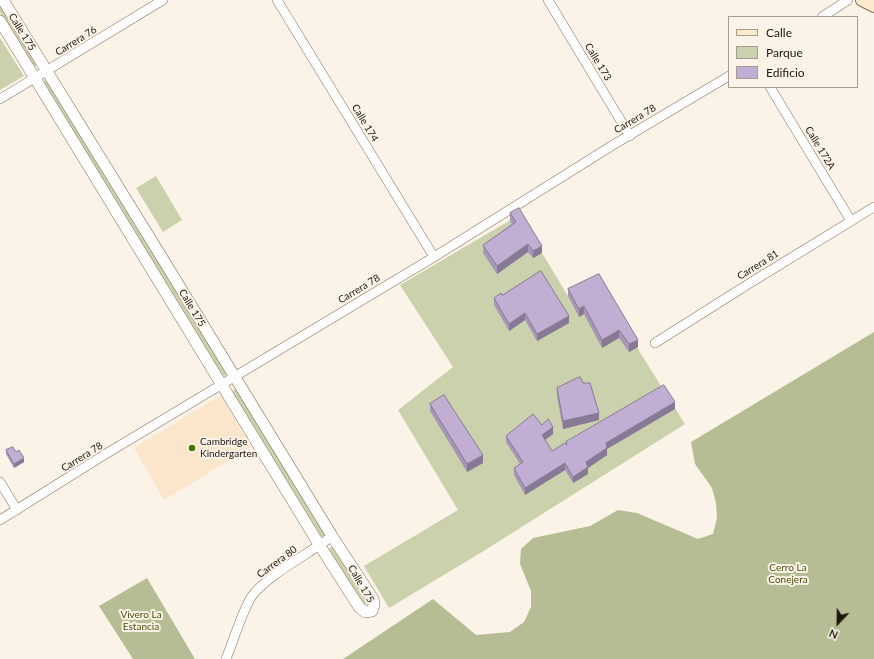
<!DOCTYPE html>
<html>
<head>
<meta charset="utf-8">
<style>
  body { margin:0 }
  #map { position:relative; width:874px; height:659px; overflow:hidden; background:#fcf3e8; font-family:Lato,sans-serif }
  canvas { display:block }
  .legend { position:absolute; left:728px; top:16px; width:130px; height:72px; box-sizing:border-box; background:#fcf3e8; border:1px solid #a49b91; margin:0; padding:5px 7px; list-style:none; font-size:12px; color:#20180f }
  .legend li { display:flex; align-items:center; gap:8px; height:20px }
  .legend b { width:20px; border:1px solid #a49b91 }
  .north { position:absolute; left:818px; top:603px; width:40px; height:40px; -webkit-text-stroke:3px #fcf3e8; paint-order:stroke; rotate:202deg; font-size:11px; font-weight:700; line-height:16px; text-align:center; color:#20180f }
  .north::after { content:''; display:block; margin:auto; width:14px; height:18px; background:#20180f; clip-path:polygon(50% 0,100% 100%,50% 72%,0 100%) }
</style>
</head>
<body>
<div id="map">
<canvas width="874" height="659"></canvas>
<ul class="legend">
<li><b style="height:5px;background:#ffe9cd"></b>Calle</li>
<li><b style="height:11px;background:#cbd1ad"></b>Parque</li>
<li><b style="height:11px;background:#c2aed3"></b>Edificio</li>
</ul>
<div class="north">N</div>
</div>
<script>
const ctx = document.querySelector('canvas').getContext('2d');
ctx.lineJoin = 'round';
function paint(path, color) {
  ctx.fillStyle = color;
  ctx.fill(path, 'evenodd');
}
function stroke(path, color, width, dash) {
  ctx.strokeStyle = color;
  ctx.lineWidth = width;
  ctx.lineCap = dash ? 'butt' : 'round';
  ctx.setLineDash(dash || []);
  ctx.stroke(path);
}
function write(font, color, halo, rows, align = 'center') {
  ctx.font = font + ' Lato,sans-serif';
  ctx.lineWidth = 4;
  ctx.setLineDash([]);
  ctx.textBaseline = 'middle';
  ctx.strokeStyle = halo;
  ctx.fillStyle = color;
  for (const [text, x, y, turn = 0] of rows) {
    ctx.save();
    ctx.translate(x, y);
    ctx.rotate((+turn || 0) * Math.PI / 180);
    ctx.textAlign = isNaN(turn) ? turn : align;
    if (halo) ctx.strokeText(text, 0, 0);
    ctx.fillText(text, 0, 0);
    ctx.restore();
  }
}
paint(new Path2D(`
  M221,395L251,447L164,500L134,448Z`), '#fbe5cb');
paint(new Path2D(`
  M0,4L37,64L36,66H32L0,13Z
  M0,38L24,76L0,90Z
  M46,80L226,373L225,376L221,375L43,82Z
  M156,176L182,220L163,232L136,188Z
  M519,215L568,296L598,279L641,354L685,424L482,552L389,608L364,566L458,510L398,410L453,367L400,285Z
  M234,389L237,390L325,535L324,536H321L233,393Z
  M331,547H333L368,601L367,604H364L329,551V549Z`), '#cbd1ad');
paint(new Path2D(`
  M874,332V659H343L433,599L476,635L510,632L524,622L531,607V591L520,564L521,549L533,538L590,526L618,510L637,513L698,539L713,534L717,518L716,503L712,488L695,464L691,442Z
  M147,578L195,659H133L99,606Z`), '#b6bd95');
const minor = new Path2D(`
  M277,0L434,257
  M548,0L630,136
  M822,17L848,0
  M770,87L851,221
  M0,99L163,0
  M655,343L750,283L874,207
  M0,482L17,510
  M0,520L104,455L434,257L613,145L729,76
  M226,659C234,639 240,618 250,599C263,577 311,553 332,536`);
const tertiary = new Path2D(`
  M0,21L320,546L359,607L365,612L372,611L374,605L373,599L332,536L164,261L3,0`);
const secondary = new Path2D(`
  M862,0L874,6`);
stroke(minor, '#86725b', 10);
stroke(tertiary, '#86725b', 12);
stroke(secondary, '#86725b', 14);
stroke(minor, '#fff', 9);
stroke(tertiary, '#fff', 11);
stroke(secondary, '#ffe9cd', 12);
paint(new Path2D(`
  M510,213L542,253L533,258L528,252L497,274L483,253V245L512,224L510,221Z
  M599,274L638,347L629,352L619,338L602,348L584,314L579,317L568,296V289Z
  M502,295L569,323L537,341L525,320L509,331L494,305V298Z
  M557,388L599,420L563,429L557,396Z
  M430,404L483,463L467,472L430,411Z
  M675,409L607,449V455L588,468V474L573,483L565,470L525,495L514,475V468L520,464L506,442V436L542,425L553,434L545,440L552,451L566,445V442Z
  M6,450L24,462L14,468L6,454Z`), '#a796b5');
paint(new Path2D(`
  M528,244V252L497,274V266Z
  M542,246V253L533,258V251Z
  M584,306V314L579,317V309Z
  M525,313V320L509,331V324Z
  M569,316V323L537,341V334Z
  M619,330V338L602,348V340Z
  M638,340V347L629,352V344Z
  M675,402V409L607,449V455L588,468V474L573,483V477L586,462L606,443Z
  M599,413V420L563,429V421Z
  M553,427V434L542,442V435Z
  M483,455V463L467,472V464Z
  M24,458V462L14,468V464Z
  M565,463V470L525,495V488Z`), '#887a94');
const building = new Path2D(`
  M519,208L542,246L533,251L528,244L497,266L483,245L516,222L510,213Z
  M541,271L569,316L537,334L525,313L509,324L494,298L501,293L502,295Z
  M599,274L638,340L629,344L619,330L602,340L584,306L579,309L568,289Z
  M580,377L583,383H590L599,413L563,421L557,388Z
  M664,385L675,402L606,443L607,448L586,462L588,467L573,477L565,463L525,488L514,468L523,462L506,436L533,414L542,425L548,419L553,427L542,435L552,451L565,443L567,445L566,442Z
  M444,395L483,455L467,464L430,404Z
  M13,447L16,452L19,450L24,458L14,464L6,450Z`);
paint(building, '#c2aed3');
stroke(building, '#887a94', 1);
for (const [x, y, r, color] of [
  [192,448,4,"#467904"]
]) {
  const dot = new Path2D();
  dot.arc(x, y, r, 0, 2 * Math.PI);
  ctx.fillStyle = color;
  ctx.fill(dot);
  stroke(dot, '#fcf3e8', 1.5);
}
write('10px', '#20180f', '#fcf3e8', [
  ["Calle 175",22,32,58],
  ["Carrera 76",76,41,-32],
  ["Calle 173",598,62,59],
  ["Carrera 78",635,119,-31],
  ["Calle 174",365,123,59],
  ["Calle 172A",820,148,59],
  ["Carrera 81",758,265,-32],
  ["Carrera 78",359,289,-31],
  ["Calle 175",192,308,59],
  ["Carrera 78",82,457,-32],
  ["Carrera 80",277,562,-36],
  ["Calle 175",361,584,60]
]);
write('10px', '#20180f', '#fcf3e8', [
  ["Cambridge",200,442],
  ["Kindergarten",200,454]
], 'left');
write('10px', '#484f0d', '#fcf3e8', [
  ["Cerro La",788,568],
  ["Conejera",788,580],
  ["Vivero La",141,615],
  ["Estancia",141,627]
]);
</script>
</body>
</html>
